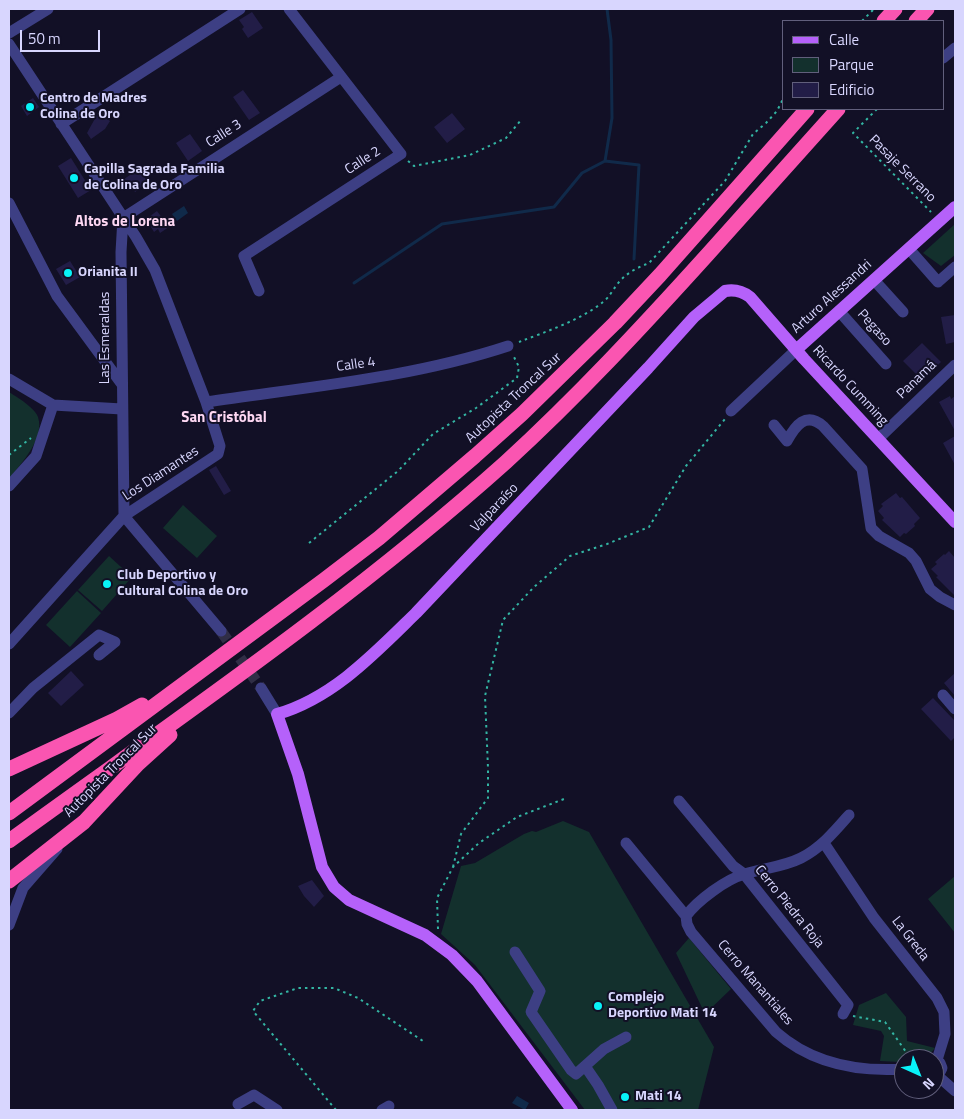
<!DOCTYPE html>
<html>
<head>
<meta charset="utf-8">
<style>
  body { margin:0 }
  #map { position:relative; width:964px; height:1119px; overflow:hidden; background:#121026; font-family:"Titillium Web",sans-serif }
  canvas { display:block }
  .frame { position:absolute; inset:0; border:10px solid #d8d6fe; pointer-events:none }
  .legend { position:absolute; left:782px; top:20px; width:162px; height:90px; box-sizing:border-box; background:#121026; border:1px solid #615f7c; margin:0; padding:6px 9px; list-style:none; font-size:15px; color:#d8d6fe }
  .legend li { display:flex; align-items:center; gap:10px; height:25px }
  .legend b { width:25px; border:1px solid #615f7c }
  .north { position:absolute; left:894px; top:1049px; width:50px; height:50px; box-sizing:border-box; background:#121026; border:1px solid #615f7c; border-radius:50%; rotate:136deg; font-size:14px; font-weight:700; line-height:20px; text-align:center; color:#d8d6fe }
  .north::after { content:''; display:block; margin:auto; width:18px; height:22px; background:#08f2f8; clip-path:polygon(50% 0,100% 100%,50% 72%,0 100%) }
  .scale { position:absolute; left:20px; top:30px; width:80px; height:22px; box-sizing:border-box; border:2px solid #d8d6fe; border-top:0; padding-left:6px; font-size:15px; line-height:18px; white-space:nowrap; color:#d8d6fe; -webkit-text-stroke:4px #121026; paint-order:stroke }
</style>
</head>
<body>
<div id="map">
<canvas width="964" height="1119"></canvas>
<div class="frame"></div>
<ul class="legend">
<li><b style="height:6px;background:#b561fa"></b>Calle</li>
<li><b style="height:14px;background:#13302d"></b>Parque</li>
<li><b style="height:14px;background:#221d47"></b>Edificio</li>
</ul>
<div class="north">N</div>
<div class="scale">50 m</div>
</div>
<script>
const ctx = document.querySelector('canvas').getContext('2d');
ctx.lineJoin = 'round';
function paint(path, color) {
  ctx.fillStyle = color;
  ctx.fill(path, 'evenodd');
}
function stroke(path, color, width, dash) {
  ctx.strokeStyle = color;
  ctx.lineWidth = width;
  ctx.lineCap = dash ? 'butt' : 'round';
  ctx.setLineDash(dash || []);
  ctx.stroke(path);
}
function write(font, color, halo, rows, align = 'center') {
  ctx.font = font + ' "Titillium Web",sans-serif';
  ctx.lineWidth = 4;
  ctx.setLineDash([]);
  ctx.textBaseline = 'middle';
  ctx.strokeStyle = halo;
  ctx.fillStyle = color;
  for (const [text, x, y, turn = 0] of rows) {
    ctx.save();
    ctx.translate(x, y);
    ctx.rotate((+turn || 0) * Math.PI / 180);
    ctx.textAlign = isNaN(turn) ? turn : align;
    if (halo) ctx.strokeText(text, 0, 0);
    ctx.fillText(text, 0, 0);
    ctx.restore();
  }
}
paint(new Path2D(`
  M955,224V255L941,266L923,253Z
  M9,392C17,397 35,408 38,417C45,439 21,463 9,479Z
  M183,505L217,536L197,558L163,528Z
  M109,556L132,577L102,611L78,590Z
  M77,591L101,613L70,647L46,625Z
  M563,821L589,832L714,1047L698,1110H666L648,1108L626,1110H585L475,965L441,934L461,866L475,863L524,834L532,831L536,832Z
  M955,876V933L928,899Z
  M689,938L731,989L705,1014L676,953Z
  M886,993L906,1017L907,1041L935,1048C926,1059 918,1059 904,1059V1061L901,1062L880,1061L884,1036L881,1031L853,1025L859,1005Z`), '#13302d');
paint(new Path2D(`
  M184,206L188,213L177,221L172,214Z
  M517,1096L529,1103L525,1110L512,1103Z`), '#102a4a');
stroke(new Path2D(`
  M605,161L612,118L611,40L607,9
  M354,283L442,224L554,207L582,173L605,161L639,165L634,259`), '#102a4a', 3);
paint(new Path2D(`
  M252,12L263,28L248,38L242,29L244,27L239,20Z
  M243,90L260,113L249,120L233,97Z
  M33,98L39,107L27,116L21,106Z
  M98,113L110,121L105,129L91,139L87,133Z
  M452,113L465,129L447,143L434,127Z
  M190,134L202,151L188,161L176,143Z
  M71,158L91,190L78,198L58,166Z
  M139,169L149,183L135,192L132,187L127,190L121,181Z
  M157,211L169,227L160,233L158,229L154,232L146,219Z
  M70,261L80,277L66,285L56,269Z
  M955,315V342L946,344L941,317Z
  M922,343L941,362L922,380L903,361Z
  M950,396L951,399L955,396V431L939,402Z
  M955,436V465L943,443Z
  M216,466L231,491L224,495L209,470Z
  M896,493L900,498L902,497L920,518L914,524L915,526L906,534L904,533L900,537L882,520L884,518L878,511L883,506L881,504Z
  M949,551L955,558V596L936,577L938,576L931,569L937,564L935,562L944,554L945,555Z
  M71,671L84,685L61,706L48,693Z
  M955,673V696L944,683Z
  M933,698L955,721V737L951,741L921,709Z
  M312,880L324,896L314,907L304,896L298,886Z`), '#221d47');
stroke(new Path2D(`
  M221,631L261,688`), '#302e46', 11, [11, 5.5]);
stroke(new Path2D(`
  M862,21L874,9
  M877,109L853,133L931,212
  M408,161L414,166L470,155L506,138L521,120
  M519,342C545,332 581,320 603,302C610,297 614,287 620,281C628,272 639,267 649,263L725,181L753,134L766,123L777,111L783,99
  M9,455L31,438
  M309,543L398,471L433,434L476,408L517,378L519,367L513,355
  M453,867L461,834L488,798V768L485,696L503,620L534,587L570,556L607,544L649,527L686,466L725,419
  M438,929L437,898L453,867L479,843L517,817L564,799
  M853,1016L885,1022L911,1059
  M336,1110L253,1011L260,1001L298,988H334L358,998L423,1041`), '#33b5a3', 2, [2.5, 4]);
stroke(new Path2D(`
  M9,33L48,9
  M9,44L136,237L155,270L206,402L220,446L218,454L124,516L9,644
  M943,58L955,48
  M61,124L240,9
  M9,203L57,296L121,383
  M123,218L121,252L124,516
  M123,218L341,77
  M909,249L938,282L955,267
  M874,280L903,312
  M259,291L244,256L401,154L289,9
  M839,311L886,364
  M9,379L53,405L122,409
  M206,402C307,387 411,378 508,346
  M731,411L796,350
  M774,425L787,441C795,426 806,411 823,426L862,469L871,528L879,536L909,553L916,561L930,589L940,597L955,605
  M878,439L955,365
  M9,486L36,456L53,405
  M124,516L221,631
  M261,688L277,714
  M943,695L955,709
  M9,713L33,688L99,635L115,642L99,655
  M679,801L733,866L744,874L848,1005L843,1014
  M626,843L686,916
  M824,843L874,918L937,998L944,1012L945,1034L937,1060
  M686,916L687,924L691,932L776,1032C811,1063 858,1072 904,1069
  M686,916C697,901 726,879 745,874C764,868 783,867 801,858C821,848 835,831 849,815
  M9,925L23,888L57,849
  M515,952L540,991L531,1012L571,1070L576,1074L604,1049L626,1037
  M934,1060L940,1063L942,1068L938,1076L934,1078
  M585,1066L598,1085L612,1110
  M938,1076L955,1091
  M238,1104L254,1095L277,1110
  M382,1110L389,1106`), '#3d3f84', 11);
stroke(new Path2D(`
  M796,350L955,207
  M572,1110L477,981L452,955L425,935L349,900L334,887L322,867L298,774L277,714C333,698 375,653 416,613L648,368L694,317L725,291C735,289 742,291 750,297L804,359L955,522`), '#b561fa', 12);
stroke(new Path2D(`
  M884,21L895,9
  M916,21L927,9
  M9,769L117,719L142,705
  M9,813L324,580L379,538L475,456L522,414L615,323L660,275L807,109
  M9,841C177,719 351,601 506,462C577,397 643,326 708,254C751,206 795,157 838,109
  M9,881L84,822L138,764L170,735`), '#fa55b1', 15);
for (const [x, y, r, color] of [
  [30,107,5,"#08f2f8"],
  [74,178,5,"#08f2f8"],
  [68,273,5,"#08f2f8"],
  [107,584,5,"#08f2f8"],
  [598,1006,5,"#08f2f8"],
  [625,1097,5,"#08f2f8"]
]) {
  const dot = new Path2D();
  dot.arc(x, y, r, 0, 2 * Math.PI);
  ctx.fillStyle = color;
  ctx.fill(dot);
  stroke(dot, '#121026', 2);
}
write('bold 14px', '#d8d6fe', '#121026', [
  ["Centro de Madres",40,99],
  ["Colina de Oro",40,115],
  ["Capilla Sagrada Familia",84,170],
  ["de Colina de Oro",84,186],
  ["Orianita II",78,273],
  ["Club Deportivo y",117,576],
  ["Cultural Colina de Oro",117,592],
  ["Complejo",608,998],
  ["Deportivo Mati 14",608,1014],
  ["Mati 14",635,1097]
], 'left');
write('14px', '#d8d6fe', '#121026', [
  ["Calle 3",224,134,-33],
  ["Calle 2",363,161,-33],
  ["Pasaje Serrano",902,169,45],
  ["Arturo Alessandri",832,297,-42],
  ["Pegaso",874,328,48],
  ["Las Esmeraldas",106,338,-90],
  ["Calle 4",356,365,-8],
  ["Panamá",917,380,-44],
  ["Ricardo Cumming",850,386,47],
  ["Autopista Troncal Sur",514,398,-43],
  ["Los Diamantes",161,474,-33],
  ["Valparaíso",495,508,-46],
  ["Autopista Troncal Sur",111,771,-45],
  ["Cerro Piedra Roja",789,907,51],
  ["La Greda",910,939,52],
  ["Cerro Manantiales",755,983,49]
]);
write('bold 15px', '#fed8f3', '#121026', [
  ["Altos de Lorena",125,222],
  ["San Cristóbal",224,418]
]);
</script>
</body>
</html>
